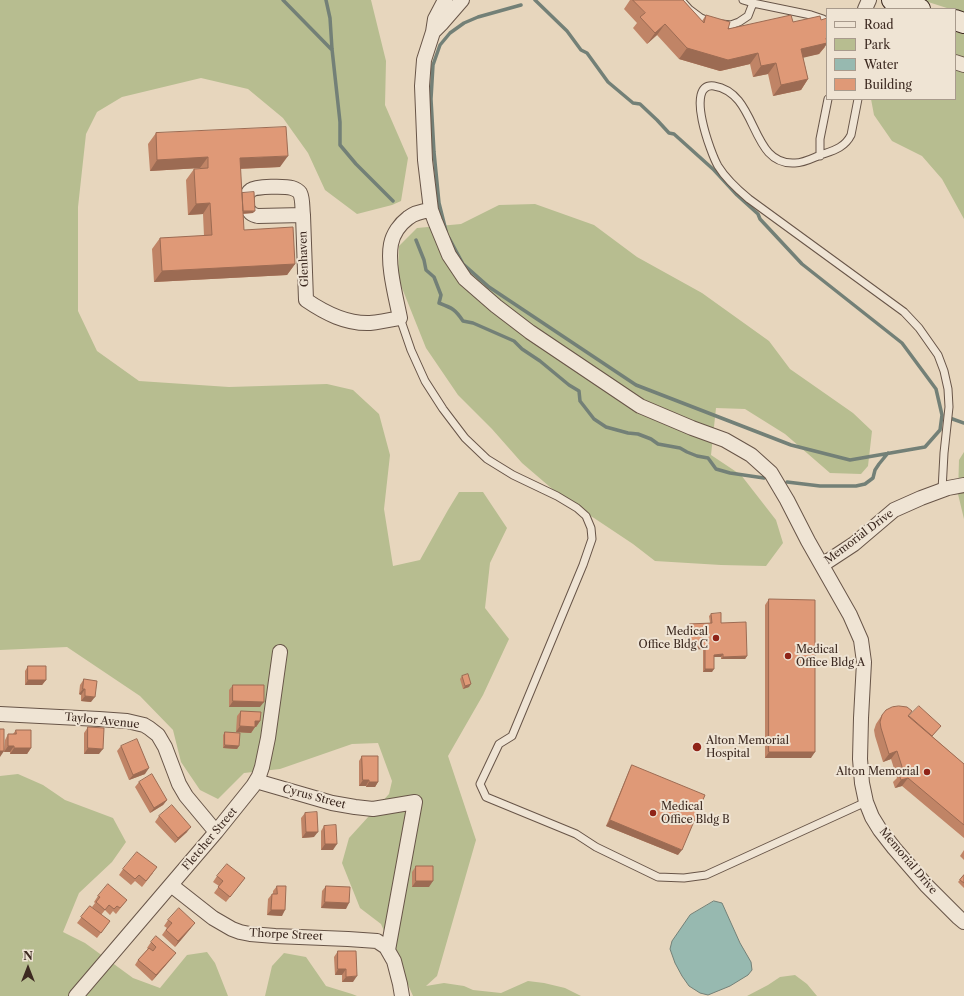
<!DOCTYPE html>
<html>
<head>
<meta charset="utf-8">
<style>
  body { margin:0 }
  #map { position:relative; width:964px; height:996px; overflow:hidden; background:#e7d6bd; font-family:"Libre Caslon Text",serif }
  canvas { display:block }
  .legend { position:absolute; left:826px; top:8px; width:130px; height:92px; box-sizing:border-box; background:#efe4d4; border:1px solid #a89a8c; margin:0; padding:5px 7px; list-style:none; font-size:12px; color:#3d2a21 }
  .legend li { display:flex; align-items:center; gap:8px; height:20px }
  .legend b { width:20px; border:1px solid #a89a8c }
  .north { position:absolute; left:8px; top:948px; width:40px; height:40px; -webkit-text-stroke:3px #efe4d4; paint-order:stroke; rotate:0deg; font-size:11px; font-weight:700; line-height:16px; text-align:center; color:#3d2a21 }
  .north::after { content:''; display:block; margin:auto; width:14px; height:18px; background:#3d2a21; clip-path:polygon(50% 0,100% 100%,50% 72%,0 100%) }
</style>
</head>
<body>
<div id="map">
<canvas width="964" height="996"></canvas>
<ul class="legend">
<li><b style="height:5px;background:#efe4d4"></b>Road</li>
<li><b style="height:11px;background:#b7bd90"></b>Park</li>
<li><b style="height:11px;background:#97b9b0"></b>Water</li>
<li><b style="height:11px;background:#df9977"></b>Building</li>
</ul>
<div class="north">N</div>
</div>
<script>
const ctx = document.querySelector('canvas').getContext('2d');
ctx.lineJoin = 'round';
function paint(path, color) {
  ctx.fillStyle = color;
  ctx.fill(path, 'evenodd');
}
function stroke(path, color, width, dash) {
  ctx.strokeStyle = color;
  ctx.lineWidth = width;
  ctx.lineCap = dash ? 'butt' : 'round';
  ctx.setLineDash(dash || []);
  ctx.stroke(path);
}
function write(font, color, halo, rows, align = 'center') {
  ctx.font = font + ' "Libre Caslon Text",serif';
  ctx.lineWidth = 4;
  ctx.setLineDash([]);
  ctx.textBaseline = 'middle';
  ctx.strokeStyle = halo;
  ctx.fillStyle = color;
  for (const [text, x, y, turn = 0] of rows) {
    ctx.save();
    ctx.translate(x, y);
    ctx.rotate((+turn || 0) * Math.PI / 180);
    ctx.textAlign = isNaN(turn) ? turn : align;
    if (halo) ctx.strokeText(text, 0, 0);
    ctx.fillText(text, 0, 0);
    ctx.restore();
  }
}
paint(new Path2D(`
  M0,0H371L386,61L385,105L408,158L401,201L392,205L357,214L325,190L308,153L283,118L248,89L201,78L122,97L97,112L86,134L78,207V311L97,351L139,381L229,387L327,384L353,390L379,414L390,455L384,509L393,566L420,560L448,510L459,492H483L507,528L490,563L485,608L509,639L483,695L448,756L476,840L437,976L426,986L444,983L464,986L473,990L501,993L528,981L544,983L565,988L581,996H413L381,924L360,908L342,863L349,838L389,794L392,781L378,743L352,744L280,769L244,773L218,799L200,790L181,762L173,730L140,696L67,647L0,650Z
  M922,0H964V13L955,11V9H950Z
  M955,32L964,34V219L942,179L922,156L892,141L874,115L871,99H955Z
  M535,204L594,225L637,257L702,293L769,341L790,369L853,413L872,431L868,466L861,474L830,473L785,434L745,409L716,408L711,455L741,475L776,520L783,543L766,566L721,565L655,561L633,544L594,518L571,505L522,463L492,429L458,395L426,348L398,278L399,246L417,228L461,224L499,205Z
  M964,452V519L958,494L959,460Z
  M18,774L43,785L65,800L113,818L126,842L112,862L79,893L63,932L85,943L133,978L160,988L187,955L207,952L215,963L228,996H0V776Z
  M284,953L306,957L326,986L352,994L357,996H265L272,966Z
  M795,975L807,984L817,996H743H747L768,985L780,977Z`), '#b7bd90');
const water = new Path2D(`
  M714,901L722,903L740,943L751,962L752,970L748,975L730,986L708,995L700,993L689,986L682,976L675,963L670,949L672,941L690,915Z`);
paint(water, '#97b9b0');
stroke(water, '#738077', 1);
stroke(new Path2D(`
  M283,0L331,49
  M326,0L330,18L332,49L340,122V145L356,164L393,201
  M446,231L439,203L434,152L431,99L433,65L440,45L450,33L464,23L478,17L521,5
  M449,238L463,264L489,287L636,385L791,445L850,460L925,447L940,430L942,415L936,389L902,343L802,264L760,219L758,214L737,195L714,170L674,134L669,133L657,120L640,104L633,103L608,82L587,53L581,50L567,31L535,0
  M416,240L424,260L426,270L434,277L441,295L439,303C452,308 455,309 463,321L473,323L514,341L522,349L540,361L569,385L579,391L580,401L594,419L606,427L628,433L638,434L651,439L658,444L680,448L687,452L697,456L708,458L716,469L730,473L764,478
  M947,417L964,423
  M787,482L820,486H856L865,484L873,478L875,470L879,464L888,453`), '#738077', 3.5);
const service = new Path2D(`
  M681,0L689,9L701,18L713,23L731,25L739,22L748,16L753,3L811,15L823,19L827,24
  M743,0L753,3
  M858,99L851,135C844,149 831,151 818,156C811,159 803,163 795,163C749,166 759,93 714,86C684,82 711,154 718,166C726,179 737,189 749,199L904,312L919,328L938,355L944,371L948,389L949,407L944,453L942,490
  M820,156V139L828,99
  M400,318L411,350L425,381L443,409L465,438L487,459L513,475L557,496L577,508L586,516L591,528L592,539L583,565L512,736L499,744L480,784L486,797L576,834L596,847L658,877L684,878L706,875L866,802`);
const minor = new Path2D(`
  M445,0L435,19L433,32L424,60L422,86L425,160L431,210L435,221L449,255L465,279L496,306L530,332L640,406L692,428L725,440L751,455L771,473L787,500L808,541L850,615L861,640L864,662L861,718L860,759L862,783L866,802L872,817L880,830L894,848L926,885L958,917L964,922
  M865,9L869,0
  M433,32L442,23L462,0
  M955,62L964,65
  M303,215L258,216C255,215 252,215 250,212C244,207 245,194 251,190C256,186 286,186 292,188C295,189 298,190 300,193C303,199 302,208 303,215L306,300C325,313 346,324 370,323C380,322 390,320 400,318C396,297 387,265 391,244C393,234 400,224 408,218C414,213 423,211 431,210
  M822,565L854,544L894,510L921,498L948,488L964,485
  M0,714L99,719L127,721L144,725L149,728L158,735L165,747L179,784L186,796L216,832
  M256,781L332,803L355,807L373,809L415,802L388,950
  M171,885L213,918L232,929L240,932L250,934L275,936L348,939L377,941L386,947L394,961L400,984L402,996
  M76,996L216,832L253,786L259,776L262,767L268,738L280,652`);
const secondary = new Path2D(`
  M892,0L920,9
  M955,20L964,23`);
stroke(service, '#685548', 9);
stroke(minor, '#685548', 16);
stroke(secondary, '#3d2a21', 22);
stroke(service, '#efe4d4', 7);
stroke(minor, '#efe4d4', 14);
stroke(secondary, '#efe4d4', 20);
paint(new Path2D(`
  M630,0H683L702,21L706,15L728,29L793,22L825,47L819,54L803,57L808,79L801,90L773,96L768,74L753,77L750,64L720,71L679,59L657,35L647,44L633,28L637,23L624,9Z
  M156,133L280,167L240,169L242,193L253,213L243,214L244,230L295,264L287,275L154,282L152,249L160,238L204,236L203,214L188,215L186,180L194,169H200V168L150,171L148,144Z
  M769,599L811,758H765V605Z
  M711,614L721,623L747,656L745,659H721V657H714L712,672H703V649L688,650L687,626L689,624L710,623L709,616Z
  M28,666L46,680L42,685H25V671Z
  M462,676L469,687L463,689L460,679Z
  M84,679L91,702L81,701V695L79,694L80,685Z
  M233,685L260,707H229V690Z
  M241,711L260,721L256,727H255L251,733L236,732L237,716Z
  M882,715L908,716L939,728L932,736L964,764V838L902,786L895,788L893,782L897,778L891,759L883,762L875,736L874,730L876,724Z
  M88,727L99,754H84V733Z
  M16,730L31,748L27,754H10V752H4L5,740L8,734H13Z
  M225,732L239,746L237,749L223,748V735Z
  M121,746L145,774L129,780L117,751Z
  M362,756L378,782L375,787H366V786H359V761Z
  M632,765L678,855L606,826L629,771Z
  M139,782L167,800L163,805L150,813L135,787Z
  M305,813L314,837L302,838L301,818Z
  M159,816L187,832L175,843L155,822Z
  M324,826L333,850H321V831Z
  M964,850V860L960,856Z
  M416,866L429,887H412V872Z
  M123,869L153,873L142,887L135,881L131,885L119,875Z
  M964,875V888L958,882Z
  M217,876L245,878L226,902L214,893L219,886L213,882Z
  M277,886L282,916L267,915L268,899L272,894H273V891Z
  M326,886L346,909L321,908L322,891Z
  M98,896L127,900L116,914L113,911L110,915L105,910L101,915L110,921L97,938L77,923L90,906L98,912L92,907L95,903L94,902Z
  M168,920L191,928L175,947L162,935L167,928L164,926Z
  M151,942L172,958L152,981L135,965L138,960L148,949L147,948Z
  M338,951L353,982H342V975H335L334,957Z`), '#c08466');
paint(new Path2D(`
  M665,24L657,35L647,44L655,33Z
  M827,37V44L819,54L794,60L801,49Z
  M687,48L758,53L750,64L720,71L679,59Z
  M776,63L768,74L753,77L761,66Z
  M808,79L801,90L773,96L781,85Z
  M288,156L280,167L232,169L240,158Z
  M208,157L200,168L150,171L157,160Z
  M210,203L203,214L188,215L196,204Z
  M255,211L253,213L235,214L237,212Z
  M295,264L287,275L154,282L162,271Z
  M690,647H705L703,649L688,650Z
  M723,654L721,657H712L714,655Z
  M747,656L745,659H721L723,657Z
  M705,669H714L712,672H703Z
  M28,680H46L42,685H25Z
  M471,684L469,687L463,689L465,686Z
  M83,689H85L81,695L79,694Z
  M85,696L95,697L91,702L81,701Z
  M233,701L264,702L260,707H229Z
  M255,721H260L256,727L251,726Z
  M240,726L255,727L251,733L236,732Z
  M225,745L239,746L237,749L223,748Z
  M8,746H14L10,752H4Z
  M14,748H31L27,754H10Z
  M88,748L103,749L99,754H84Z
  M0,751H4L0,757Z
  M897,751L891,759L883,762L889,754Z
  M769,752H815L811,758H765Z
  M149,768L145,774L129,780L133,775Z
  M908,778L902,786L895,788L901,780Z
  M363,780H369L366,786H359Z
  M369,782H378L375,787H366Z
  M167,800L163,805L150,813L154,808Z
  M610,820L682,850L678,855L606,826Z
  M191,827L187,832L175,843L178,838Z
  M306,832H318L314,837L302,838Z
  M325,844H337L333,850H321Z
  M416,881H433L429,887H412Z
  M325,902L349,903L346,909L321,908Z
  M271,910H285L282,916L267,915Z
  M195,923L191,928L175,947L178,941Z
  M176,953L172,958L152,981L156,975Z
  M338,969H346L342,975H335Z
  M357,976L353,982H342L346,977Z`), '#9c6b53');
const building = new Path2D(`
  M633,0H683L704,23L706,15L730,22L728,29L791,15L793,22L820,16L821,20L827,18V37L826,38L827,43L801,49L808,79L781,85L776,63L761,66L758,53L728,60L687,48L665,24L655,33L640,17L645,13Z
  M286,127L288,156L240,158L244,230L293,227L295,264L162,271L160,238L212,235L210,203L196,204L194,169L208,168V157L157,160L156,133Z
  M254,192L255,211H243L242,193Z
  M769,599L815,600V752H769Z
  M721,613V623L746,622L747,656L723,657V654L714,655V669H705V647H690L689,624L712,623L711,614Z
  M28,666H46V680H28Z
  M468,674L471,684L465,686L462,676Z
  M84,679L97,681L95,697L85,696V689H83Z
  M233,685H264V702L233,701Z
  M899,706L907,707L912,711L908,716L964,764V825L908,778L901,780L899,774L904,773L897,751L889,754L881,728L880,722L882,715L886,710L892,707Z
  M919,706L941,726L932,736L909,716Z
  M241,711L261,712L260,721H255V727L240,726Z
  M88,727L104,728L103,749L88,748Z
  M0,729H4V751H0Z
  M16,730H31V748H14V746H8V734H16Z
  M225,732L240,733L239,746L225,745Z
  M137,739L149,768L133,775L121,746Z
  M362,756H378V782H369V780H363Z
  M632,765L705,795L682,850L610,820Z
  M152,774L167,800L154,808L139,782Z
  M172,805L191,827L178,838L159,816Z
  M317,812L318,832H306L305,813Z
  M336,825L337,844H325L324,826Z
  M137,852L157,867L146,881L139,875L135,879L123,869Z
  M227,864L245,878L230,897L218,887L223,881L217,876Z
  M416,866H433V881H416Z
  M964,875V883L960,880Z
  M108,884L127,900L120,908L117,906L114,909L109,905L105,910L96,902L100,897L98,896Z
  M277,886H286L285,910H271L272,894H277Z
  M326,886L350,887L349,903L325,902Z
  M90,906L110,921L101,933L81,917Z
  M179,908L195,923L178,941L166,930L172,923L168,920Z
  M156,936L176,953L156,975L138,960L149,948L153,951L156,947L151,942Z
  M338,951H356L357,976L346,977V969H338Z`);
paint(building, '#df9977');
stroke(building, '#9c6b53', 1);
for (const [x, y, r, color] of [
  [716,638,4,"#8f2418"],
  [788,656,4,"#8f2418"],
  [697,747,5,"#8f2418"],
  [927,772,4,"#8f2418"],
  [653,813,4,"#8f2418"]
]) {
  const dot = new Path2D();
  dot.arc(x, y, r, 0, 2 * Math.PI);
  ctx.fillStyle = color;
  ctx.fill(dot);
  stroke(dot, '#efe4d4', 1.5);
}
write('11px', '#3d2a21', '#efe4d4', [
  ["Glenhaven",304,259,-92],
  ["Memorial Drive",859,537,-37],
  ["Taylor Avenue",102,721,6],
  ["Cyrus Street",314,797,15],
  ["Fletcher Street",210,839,-50],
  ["Memorial Drive",908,861,50],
  ["Thorpe Street",286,935,3]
]);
write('11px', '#3d2a21', '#efe4d4', [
  ["Medical",708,632,"right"],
  ["Office Bldg C",708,645,"right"],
  ["Medical",796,650],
  ["Office Bldg A",796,663],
  ["Alton Memorial",706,741],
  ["Hospital",706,754],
  ["Alton Memorial",919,772,"right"],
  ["Medical",661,807],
  ["Office Bldg B",661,820]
], 'left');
</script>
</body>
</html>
